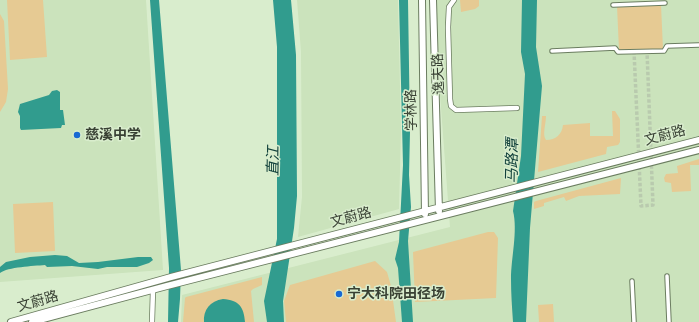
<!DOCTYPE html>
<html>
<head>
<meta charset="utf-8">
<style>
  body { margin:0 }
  canvas { display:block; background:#d9edcd }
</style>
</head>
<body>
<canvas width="699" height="322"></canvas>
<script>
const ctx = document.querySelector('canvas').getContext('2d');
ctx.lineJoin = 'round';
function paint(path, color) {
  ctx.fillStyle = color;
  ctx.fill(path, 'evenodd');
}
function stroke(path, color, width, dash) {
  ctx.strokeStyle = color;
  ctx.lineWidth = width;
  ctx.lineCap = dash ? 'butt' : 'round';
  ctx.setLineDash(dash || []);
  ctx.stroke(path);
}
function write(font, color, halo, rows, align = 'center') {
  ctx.font = font + ' "DM Sans","Noto Sans SC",sans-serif';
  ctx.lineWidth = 3;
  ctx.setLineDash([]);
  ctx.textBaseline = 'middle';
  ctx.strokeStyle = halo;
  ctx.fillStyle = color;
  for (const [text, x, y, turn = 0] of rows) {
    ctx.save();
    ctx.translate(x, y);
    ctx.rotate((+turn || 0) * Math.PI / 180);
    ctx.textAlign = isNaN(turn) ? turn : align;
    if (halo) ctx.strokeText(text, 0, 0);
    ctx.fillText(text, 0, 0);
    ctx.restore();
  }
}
paint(new Path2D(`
  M0,0H146L163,270L0,282Z
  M297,0H398L401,132L399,209L298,237L302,197L301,52Z
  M436,0H699V322H181L182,295L450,227L437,55Z`), '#cbe3bc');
paint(new Path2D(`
  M7,0H43L47,57L10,60Z
  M460,0H479V6L475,9L461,12Z
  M661,5L663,49L619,50L617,6Z
  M0,14L4,21L8,89L6,102L0,112Z
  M612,111H615L620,119V142L618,145L607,147L606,154L538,172L542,116H546C546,124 542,135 546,140C556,140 562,134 563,125L590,123V136H613Z
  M699,159V165H690L691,191L672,192L671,183L665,182L664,178L666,174L678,173L677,166Z
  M621,178L620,194L579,196L566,201L564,197L544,203V206L534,209V202L536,201Z
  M53,202L55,251L15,253L13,204Z
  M488,232H494L498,238L496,298L415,302L413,252Z
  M375,261L387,272L391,286L396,322H286L284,301L290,285Z
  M262,277V285L253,289L251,291L254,322H183L185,298L186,297Z
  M553,304L554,322H539L538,305Z`), '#e6ca93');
paint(new Path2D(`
  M150,0H159L181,270L180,299L178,322H168L169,268Z
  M273,0H291L296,55L297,196L294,228L283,301L284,322H267L264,301L277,239V47Z
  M399,0H408L410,132L409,175L411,207L408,241L413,322H402L398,268L395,259L399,242L403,165Z
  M522,0H537L536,47L542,86L530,228L526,322H513C512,308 511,293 511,279C511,258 518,231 513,211L521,156L525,74L521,52Z
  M57,90L60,92V110H63L65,125H62L61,128L21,130L20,128V116L18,112L20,104L49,95L52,91Z
  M55,255L67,256L79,263L98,262L138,257H151L153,260L149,263L137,267H107L98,269L72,266L47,267L45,265C33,266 8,267 0,273V267L6,262L30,257Z
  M223,299C239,300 244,307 245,322H204C203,310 210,301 223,299Z`), '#319c8e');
stroke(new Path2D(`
  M634,51L641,206L653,205L647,51`), '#b9caae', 3.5, [3.5, 2]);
const pedestrian = new Path2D(`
  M613,5L665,3
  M552,51L615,48L618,52L664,51L667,46L699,45
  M667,276L669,322
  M632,281L634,322`);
const minor = new Path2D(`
  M454,0L449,7L448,27L450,99L451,106L456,110L517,108
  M152,322L153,290`);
const secondary = new Path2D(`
  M422,0L425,214
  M433,0L439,211
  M11,322L171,277L699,140
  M32,322L167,286L699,150`);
stroke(pedestrian, '#6b7d60', 5.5);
stroke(minor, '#6b7d60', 6);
stroke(secondary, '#6b7d60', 8);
stroke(pedestrian, '#fff', 3.5);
stroke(minor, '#fff', 4.5);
stroke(secondary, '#fff', 6);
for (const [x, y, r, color] of [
  [77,135,4,"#1869d3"],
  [339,294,4,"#1869d3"]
]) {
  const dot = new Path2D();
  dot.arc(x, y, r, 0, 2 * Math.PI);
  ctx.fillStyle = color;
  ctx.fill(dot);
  stroke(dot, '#d9edcd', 1.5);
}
write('14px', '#384033', '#d9edcd', [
  ["逸夫路",439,74,-92],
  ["学林路",412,110,-91],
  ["文蔚路",665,136,-15],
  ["文蔚路",351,218,-15],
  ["文蔚路",38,302,-16]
]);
write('bold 14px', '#384033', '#d9edcd', [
  ["慈溪中学",85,135],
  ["宁大科院田径场",347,294]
], 'left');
write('italic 15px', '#12413b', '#d9edcd', [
  ["直江",274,161,-89],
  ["马路潭",513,161,-89]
]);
</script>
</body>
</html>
